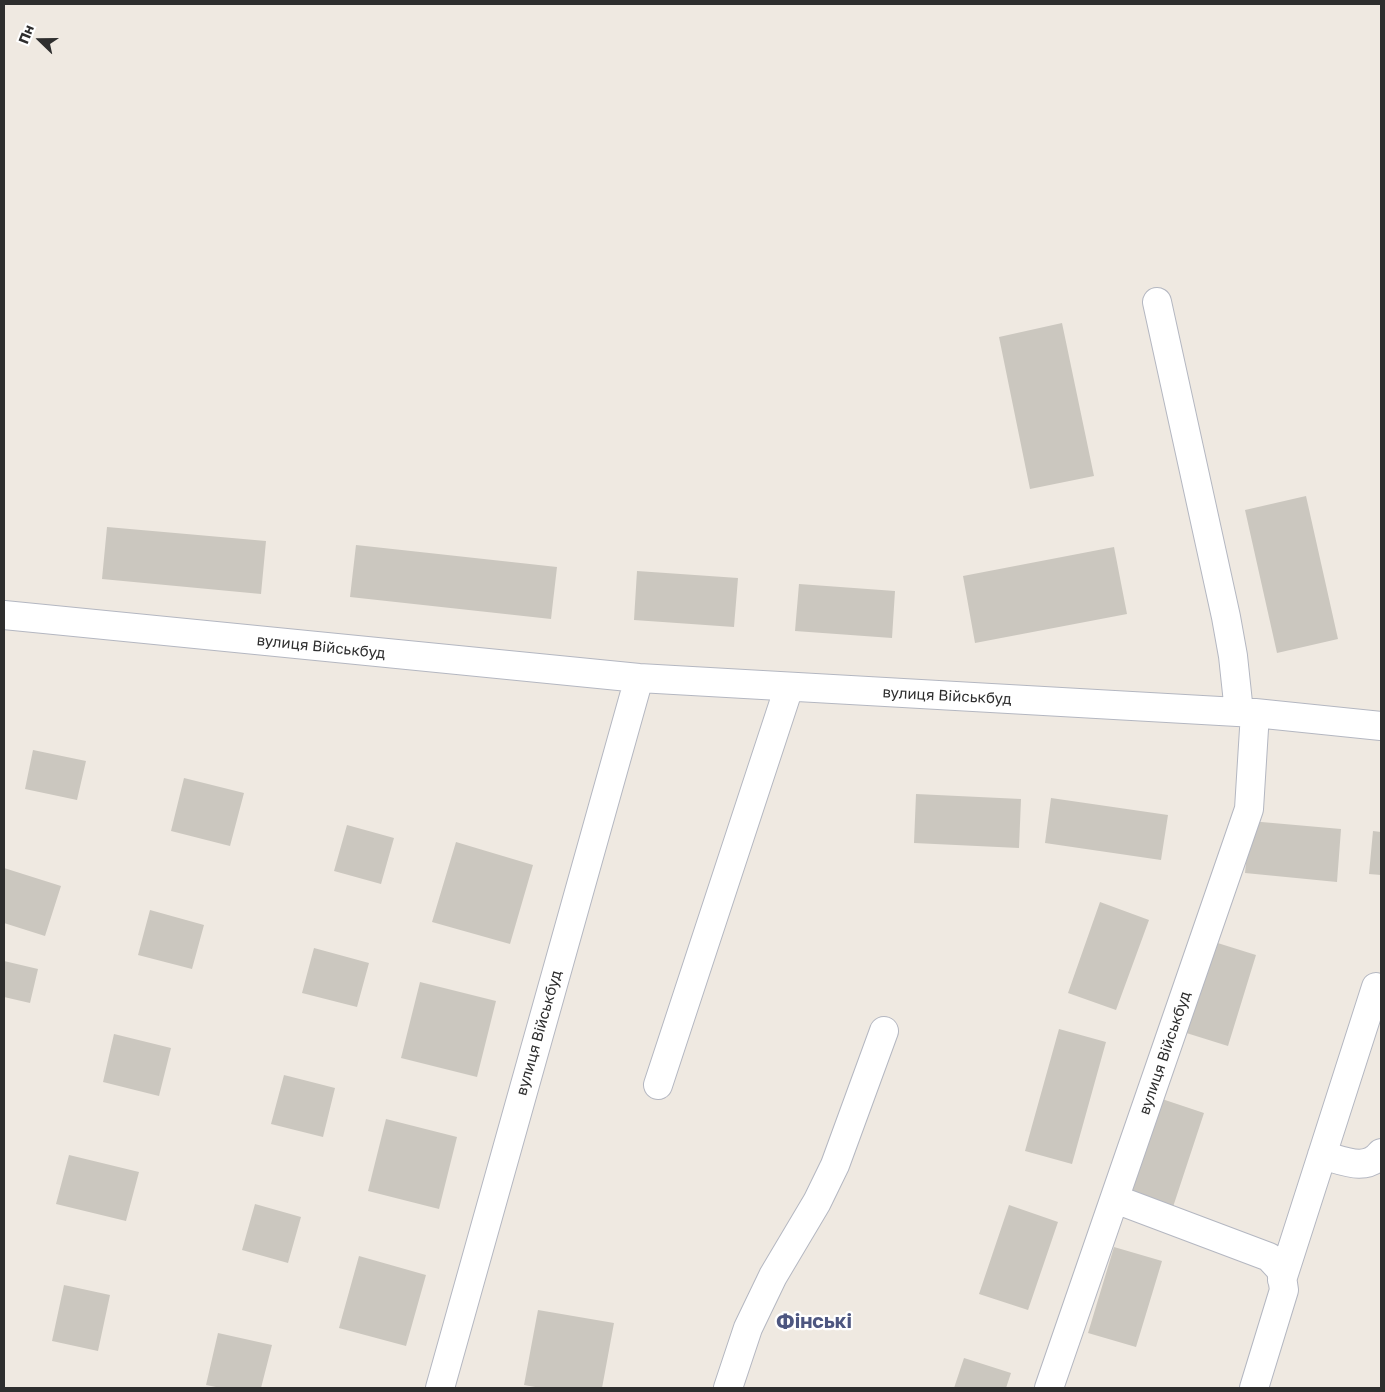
<!DOCTYPE html>
<html>
<head>
<meta charset="utf-8">
<style>
  body { margin:0 }
  #map { position:relative; width:1385px; height:1392px; overflow:hidden; background:#efe9e1; font-family:"Golos Text",sans-serif }
  canvas { display:block }
  .frame { position:absolute; inset:0; border:5px solid #2e2e2e; pointer-events:none }
  .north { position:absolute; left:15px; top:15px; width:50px; height:50px; -webkit-text-stroke:4px #fff; paint-order:stroke; rotate:292deg; font-size:14px; font-weight:700; line-height:20px; text-align:center; color:#2e2e2e }
  .north::after { content:''; display:block; margin:auto; width:18px; height:22px; background:#2e2e2e; clip-path:polygon(50% 0,100% 100%,50% 72%,0 100%) }
</style>
</head>
<body>
<div id="map">
<canvas width="1385" height="1392"></canvas>
<div class="frame"></div>
<div class="north">Пн</div>
</div>
<script>
const ctx = document.querySelector('canvas').getContext('2d');
ctx.lineJoin = 'round';
function paint(path, color) {
  ctx.fillStyle = color;
  ctx.fill(path, 'evenodd');
}
function stroke(path, color, width, dash) {
  ctx.strokeStyle = color;
  ctx.lineWidth = width;
  ctx.lineCap = dash ? 'butt' : 'round';
  ctx.setLineDash(dash || []);
  ctx.stroke(path);
}
function write(font, color, halo, rows, align = 'center') {
  ctx.font = font + ' "Golos Text",sans-serif';
  ctx.lineWidth = 4.5;
  ctx.setLineDash([]);
  ctx.textBaseline = 'middle';
  ctx.strokeStyle = halo;
  ctx.fillStyle = color;
  for (const [text, x, y, turn = 0] of rows) {
    ctx.save();
    ctx.translate(x, y);
    ctx.rotate((+turn || 0) * Math.PI / 180);
    ctx.textAlign = isNaN(turn) ? turn : align;
    if (halo) ctx.strokeText(text, 0, 0);
    ctx.fillText(text, 0, 0);
    ctx.restore();
  }
}
paint(new Path2D(`
  M1062,323L1094,476L1030,489L999,337Z
  M1306,496L1338,639L1277,653L1245,510Z
  M107,527L266,541L261,594L102,579Z
  M356,545L557,567L551,619L350,597Z
  M1114,547L1127,614L975,643L963,576Z
  M637,571L738,578L734,627L634,620Z
  M799,584L895,591L892,638L795,631Z
  M33,750L86,761L77,800L25,789Z
  M184,778L244,793L230,846L171,831Z
  M916,794L1021,799L1019,848L914,843Z
  M1051,798L1168,815L1161,860L1045,843Z
  M1250,821L1341,829L1337,882L1245,873Z
  M347,825L394,838L381,884L334,871Z
  M1373,831L1381,832V875L1369,874Z
  M456,842L533,865L510,944L432,922Z
  M4,868L61,886L45,936L4,923Z
  M1100,902L1149,920L1116,1010L1068,993Z
  M150,910L204,925L192,969L138,955Z
  M1208,940L1256,955L1228,1046L1180,1031Z
  M314,948L369,963L357,1007L302,993Z
  M4,961L38,969L30,1003L4,997Z
  M420,982L496,1001L477,1077L401,1058Z
  M1059,1029L1106,1042L1072,1164L1025,1151Z
  M114,1034L171,1048L159,1096L103,1082Z
  M284,1075L335,1088L323,1137L271,1124Z
  M1159,1098L1204,1113L1172,1210L1127,1195Z
  M386,1119L457,1137L439,1209L368,1191Z
  M69,1155L139,1172L126,1221L56,1204Z
  M255,1204L301,1217L288,1263L242,1250Z
  M1009,1205L1058,1222L1028,1310L979,1294Z
  M1114,1247L1162,1261L1136,1347L1088,1333Z
  M359,1256L426,1275L406,1346L339,1328Z
  M64,1285L110,1295L98,1351L52,1341Z
  M538,1310L614,1323L602,1388H541L524,1385Z
  M218,1333L272,1345L261,1388H221L206,1385Z
  M964,1358L1011,1373L1006,1388H954Z`), '#cbc7bf');
const street = new Path2D(`
  M1157,302L1226,617L1233,656L1239,712
  M4,615L639,678L1255,713L1381,726
  M658,1085L789,687
  M1322,1155C1342,1160 1366,1173 1381,1153
  M1115,1199L1269,1257L1281,1270L1284,1290L1254,1388
  M1282,1280L1376,987
  M440,1388L639,678
  M728,1388L748,1328L773,1276L817,1202L835,1165L884,1031
  M1049,1388L1249,809L1255,713`);
stroke(street, '#b4b7c1', 30);
stroke(street, '#fff', 28);
write('15px', '#2e2e2e', '#fff', [
  ["вулиця Військбуд",321,647,6],
  ["вулиця Військбуд",947,696,3],
  ["вулиця Військбуд",539,1033,-74],
  ["вулиця Військбуд",1165,1053,-71]
]);
write('bold 20px', '#4d5680', '#fff', [
  ["Фінські",814,1322]
]);
</script>
</body>
</html>
